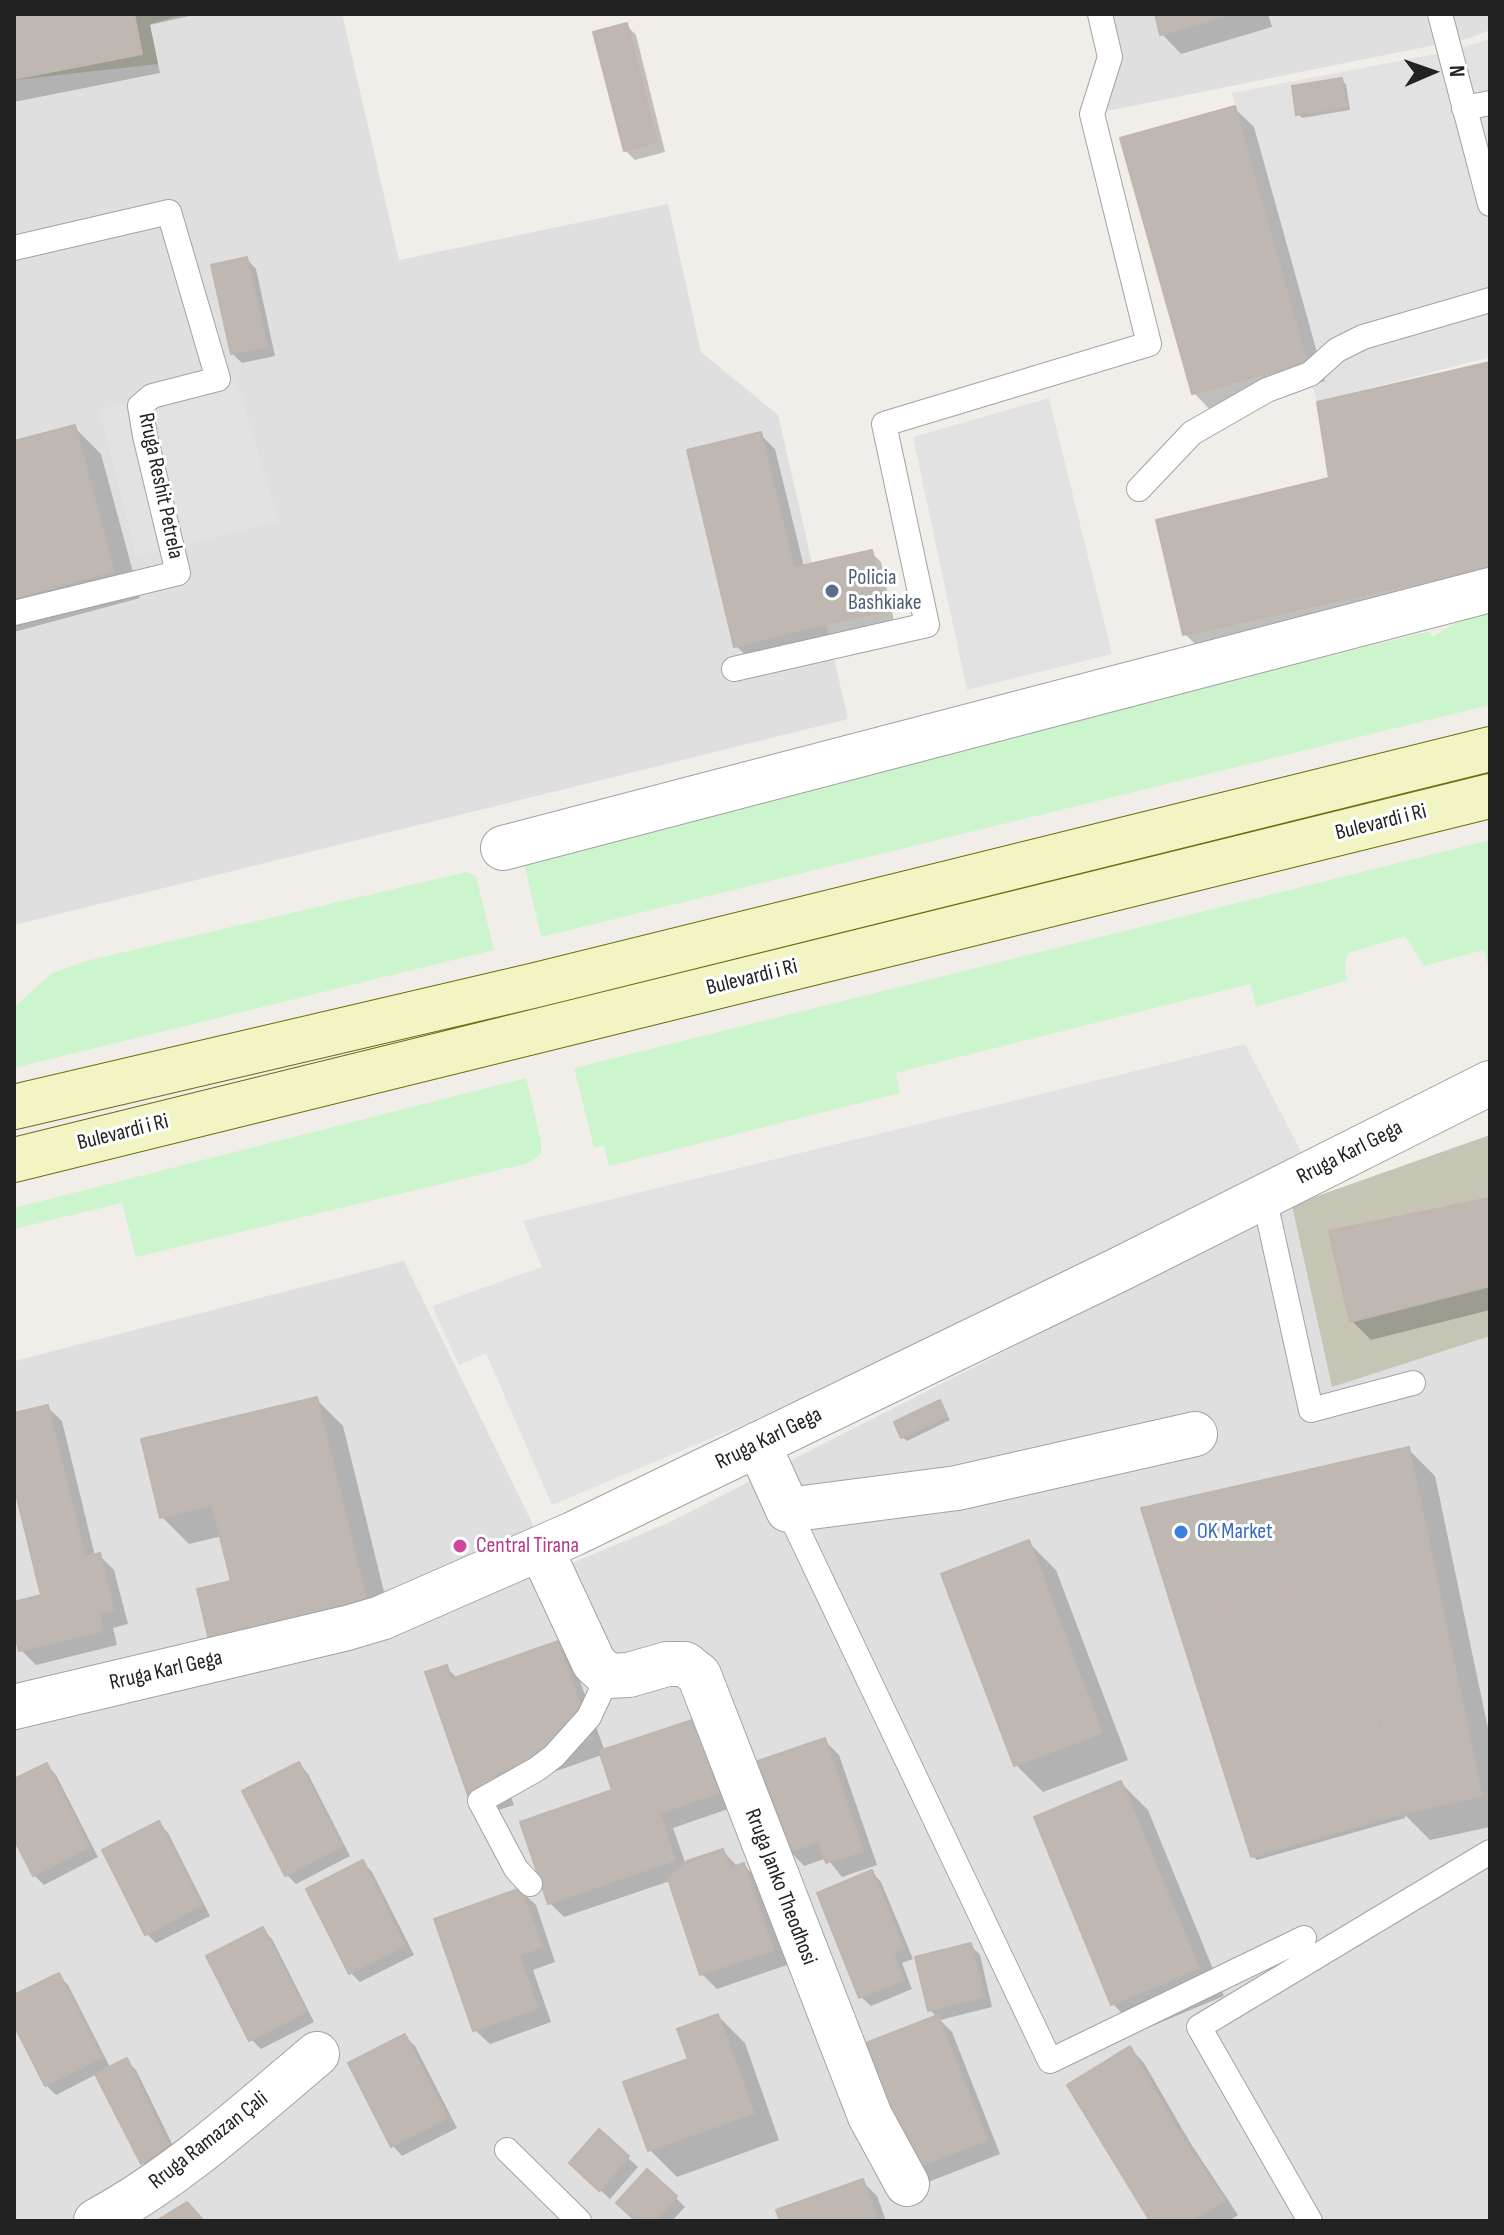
<!DOCTYPE html>
<html>
<head>
<meta charset="utf-8">
<style>
  body { margin:0 }
  #map { position:relative; width:1504px; height:2235px; overflow:hidden; background:#f1eee9; font-family:"Sofia Sans Condensed",sans-serif }
  canvas { display:block }
  .frame { position:absolute; inset:0; border:16px solid #222; pointer-events:none }
  .north { position:absolute; left:1392px; top:32px; width:80px; height:80px; -webkit-text-stroke:6px #fff; paint-order:stroke; rotate:88deg; font-size:22px; font-weight:700; line-height:32px; text-align:center; color:#222 }
  .north::after { content:''; display:block; margin:auto; width:28px; height:36px; background:#222; clip-path:polygon(50% 0,100% 100%,50% 72%,0 100%) }
</style>
</head>
<body>
<div id="map">
<canvas width="1504" height="2235"></canvas>
<div class="frame"></div>
<div class="north">N</div>
</div>
<script>
const ctx = document.querySelector('canvas').getContext('2d');
ctx.lineJoin = 'round';
function paint(path, color) {
  ctx.fillStyle = color;
  ctx.fill(path, 'evenodd');
}
function stroke(path, color, width, dash) {
  ctx.strokeStyle = color;
  ctx.lineWidth = width;
  ctx.lineCap = dash ? 'butt' : 'round';
  ctx.setLineDash(dash || []);
  ctx.stroke(path);
}
function write(font, color, halo, rows, align = 'center') {
  ctx.font = font + ' "Sofia Sans Condensed",sans-serif';
  ctx.lineWidth = 6;
  ctx.setLineDash([]);
  ctx.textBaseline = 'middle';
  ctx.strokeStyle = halo;
  ctx.fillStyle = color;
  for (const [text, x, y, turn = 0] of rows) {
    ctx.save();
    ctx.translate(x, y);
    ctx.rotate((+turn || 0) * Math.PI / 180);
    ctx.textAlign = isNaN(turn) ? turn : align;
    if (halo) ctx.strokeText(text, 0, 0);
    ctx.fillText(text, 0, 0);
    ctx.restore();
  }
}
paint(new Path2D(`
  M14,14H342L399,260L668,204L701,352L778,415L848,719L14,925Z
  M1100,14H1490V30L1470,38L1092,114L1110,57Z
  M1490,1135V2221H14V1361L404,1261L555,1570L668,1523L1292,1205Z`), '#dfdfdf');
paint(new Path2D(`
  M14,14H185L150,24L158,64L14,80Z
  M1490,1135V1336L1332,1387L1292,1205Z`), '#c5c4b5');
paint(new Path2D(`
  M1490,607V705L541,937L522,854L1430,631L1432,637L1475,611Z
  M1490,840V965L1488,966L1484,950L1424,966L1405,936L1349,953C1344,962 1344,970 1348,980L1256,1007L1250,984L896,1073L900,1093L609,1166L604,1145L594,1148L574,1068Z
  M466,872L476,876L494,950L14,1068V1007L52,973L86,961Z
  M526,1078L541,1141V1154L529,1163L136,1257L122,1203L14,1229V1208Z`), '#ccf5ce');
paint(new Path2D(`
  M1490,39V357L1317,402L1232,93L1451,51Z
  M235,375L279,521L136,556L100,409Z
  M1049,398L1112,654L967,690L913,437Z
  M1245,1044L1305,1159L747,1423L552,1505L486,1353L459,1365L432,1306L542,1267L523,1221Z`), '#e2e2e2');
paint(new Path2D(`
  M14,14H198L150,25L160,73L14,102Z
  M1157,14H1268L1272,27L1181,54L1162,34Z
  M626,25L636,35L665,152L635,160L625,150Z
  M1341,80L1346,84L1350,110L1302,118L1298,114Z
  M1234,108L1254,127L1325,381L1213,413L1194,393Z
  M247,259L256,269L275,356L242,363L232,353Z
  M1490,364V584L1200,649L1185,634L1331,479Z
  M74,427L101,454L140,598L14,632V443Z
  M761,435L775,449L804,567L871,552L881,562L894,621L751,660L736,646Z
  M1490,1200V1310L1371,1340L1352,1321Z
  M316,1399L343,1426L393,1628L233,1582L222,1536L189,1544L162,1517Z
  M940,1403L950,1420L907,1441L902,1437Z
  M47,1407L62,1421L95,1556L99,1555L114,1570L128,1624L113,1628L117,1645L36,1665L21,1650L14,1623V1604L44,1596L19,1496L14,1497V1415Z
  M1408,1449L1435,1476L1490,1738V1827L1430,1840L1405,1815V1818L1257,1860L1253,1856Z
  M1029,1543L1056,1570L1128,1760L1043,1792L1016,1765Z
  M557,1644L572,1658L605,1752L698,1720L737,1806L673,1828L686,1865L723,1851L738,1867L744,1865L758,1880L787,1965L717,1989L702,1974L670,1881L564,1917L550,1903L615,1791L602,1755L508,1788L514,1805L486,1814L446,1667L458,1679Z
  M824,1740L839,1755L877,1865L842,1877L827,1858L804,1866L790,1851Z
  M299,1764L308,1774L350,1856L296,1884L287,1875Z
  M47,1765L56,1775L98,1857L44,1885L34,1875L14,1835V1782Z
  M1121,1783L1148,1810L1224,1996L1140,2031L1113,2004Z
  M159,1823L168,1833L210,1916L156,1943L147,1934Z
  M363,1862L372,1872L414,1955L360,1982L350,1972Z
  M872,1872L881,1882L913,1959L902,1963L912,1989L871,2006L861,1997Z
  M521,1891L536,1905L555,1962L533,1970L551,2022L490,2044L475,2030Z
  M262,1929L272,1939L314,2022L261,2049L251,2039Z
  M970,1945L980,1955L992,2007L940,2020L952,2032L1000,2154L918,2186L937,2017L930,2010Z
  M58,1975L68,1985L111,2069L126,2061L136,2070L178,2156L153,2172L143,2163L97,2074L56,2095L46,2085L14,2021V1998Z
  M718,2016L745,2043L779,2140L677,2177L650,2150L690,2060Z
  M405,2036L415,2046L457,2128L402,2156L393,2146Z
  M1130,2048L1144,2063L1191,2144L1238,2215L1229,2221H1152Z
  M599,2132L638,2167L610,2199L581,2173Z
  M862,2181L877,2196L886,2221H782Z
  M675,2197L685,2207L672,2221H637Z`), '#0003');
const building = new Path2D(`
  M14,14H134L142,54L14,79Z
  M1155,14H1233L1160,35Z
  M627,23L657,142L624,151L593,32Z
  M1342,78L1347,107L1296,115L1292,86Z
  M1235,106L1307,362L1192,394L1120,138Z
  M247,257L267,347L231,354L211,265Z
  M1490,362V567L1183,635L1156,520L1329,478L1317,402Z
  M75,425L114,571L14,598V441Z
  M761,432L794,568L778,571L792,632L734,647L687,450Z
  M872,550L885,611L792,632L778,571Z
  M1490,1198V1286L1350,1322L1329,1231Z
  M317,1397L367,1602L209,1640L197,1589L231,1581L212,1505L160,1518L141,1439Z
  M940,1400L947,1416L901,1438L894,1422Z
  M48,1405L85,1557L100,1553L114,1610L99,1613L103,1631L19,1651L14,1631V1602L41,1595L14,1486V1413Z
  M1409,1447L1482,1796L1401,1814L1347,1580L1177,1623L1141,1508Z
  M1029,1540L1102,1733L1014,1766L941,1574Z
  M1347,1580L1401,1814L1251,1857L1177,1623Z
  M558,1641L592,1739L495,1774L501,1790L470,1801L425,1672L447,1665L451,1679Z
  M698,1718L724,1791L660,1813L675,1860L548,1904L520,1822L612,1790L599,1751Z
  M825,1738L863,1851L826,1863L819,1842L788,1852L758,1761Z
  M299,1762L342,1846L285,1876L242,1791Z
  M47,1763L89,1847L33,1876L14,1839V1779Z
  M1121,1781L1199,1968L1111,2005L1034,1817Z
  M159,1821L202,1905L145,1935L102,1850Z
  M723,1849L730,1868L744,1863L773,1950L700,1975L668,1879L687,1861Z
  M363,1860L405,1945L349,1974L306,1889Z
  M872,1870L904,1949L893,1954L904,1980L859,1998L817,1893Z
  M521,1888L542,1947L519,1955L538,2008L473,2031L434,1919Z
  M263,1927L306,2012L249,2041L206,1956Z
  M971,1943L984,1997L928,2011L915,1957Z
  M59,1973L102,2057L45,2086L14,2025V1995Z
  M718,2014L754,2113L648,2151L623,2082L688,2059L677,2029Z
  M938,2015L987,2140L902,2173L853,2048Z
  M405,2034L448,2118L391,2147L348,2063Z
  M1130,2046L1176,2128L1225,2200L1191,2221H1150L1067,2085Z
  M127,2058L169,2146L141,2164L95,2074Z
  M599,2129L629,2156L599,2191L569,2163Z
  M647,2169L677,2196L655,2221H636L616,2203Z
  M863,2179L878,2221H780L776,2210Z
  M187,2202L204,2221H156Z`);
paint(building, '#beb7b2');
stroke(building, '#c1b5ad', 2);
const lane = new Path2D(`
  M1440,14L1490,204
  M1464,108L1490,103
  M14,248L169,212L218,379L152,396L140,406L145,436L178,573L14,613
  M1139,489L1192,433L1267,390L1310,374L1337,350L1363,337L1490,300
  M734,669L927,625L884,424L1149,344L1092,114L1110,57L1100,14
  M1264,1197L1311,1410L1413,1383
  M788,1510L1050,2061L1304,1938
  M530,1884L516,1869L480,1801L537,1769L554,1756L589,1717L608,1676
  M507,2150L579,2221
  M1310,2221L1199,2027L1490,1852`);
const street = new Path2D(`
  M503,848L1490,590
  M758,1444L788,1510L957,1488L1195,1434
  M541,1549L594,1663L608,1676L629,1675L667,1664H685L699,1675L870,2116L907,2184
  M14,1707L347,1628L381,1618L573,1534L1120,1269L1490,1083
  M96,2221C177,2177 246,2114 317,2054`);
const secondary = new Path2D(`
  M14,1107L536,985L1490,749
  M14,1160L1490,796`);
stroke(lane, '#a3a3a3', 26);
stroke(street, '#a3a3a3', 46);
stroke(secondary, '#697110', 46);
stroke(lane, '#fff', 24);
stroke(street, '#fff', 44);
stroke(secondary, '#f3f4c4', 44);
for (const [x, y, r, color] of [
  [832,591,8,"#5c6f8a"],
  [1181,1532,8,"#3f7fe0"],
  [460,1546,8,"#d1479c"]
]) {
  const dot = new Path2D();
  dot.arc(x, y, r, 0, 2 * Math.PI);
  ctx.fillStyle = color;
  ctx.fill(dot);
  stroke(dot, '#fff', 3);
}
write('22px', '#222', '#fff', [
  ["Rruga Reshit Petrela",160,486,78],
  ["Bulevardi i Ri",1381,823,-14],
  ["Bulevardi i Ri",752,978,-14],
  ["Bulevardi i Ri",123,1133,-14],
  ["Rruga Karl Gega",1350,1153,-27],
  ["Rruga Karl Gega",769,1439,-26],
  ["Rruga Karl Gega",166,1671,-13],
  ["Rruga Janko Theodhosi",780,1887,69],
  ["Rruga Ramazan Çali",209,2141,-38]
]);
write('22px', '#4e5e75', '#fff', [
  ["Policia",848,578],
  ["Bashkiake",848,603]
], 'left');
write('22px', '#366cbe', '#fff', [
  ["OK Market",1197,1532]
], 'left');
write('22px', '#b23c85', '#fff', [
  ["Central Tirana",476,1546]
], 'left');
</script>
</body>
</html>
